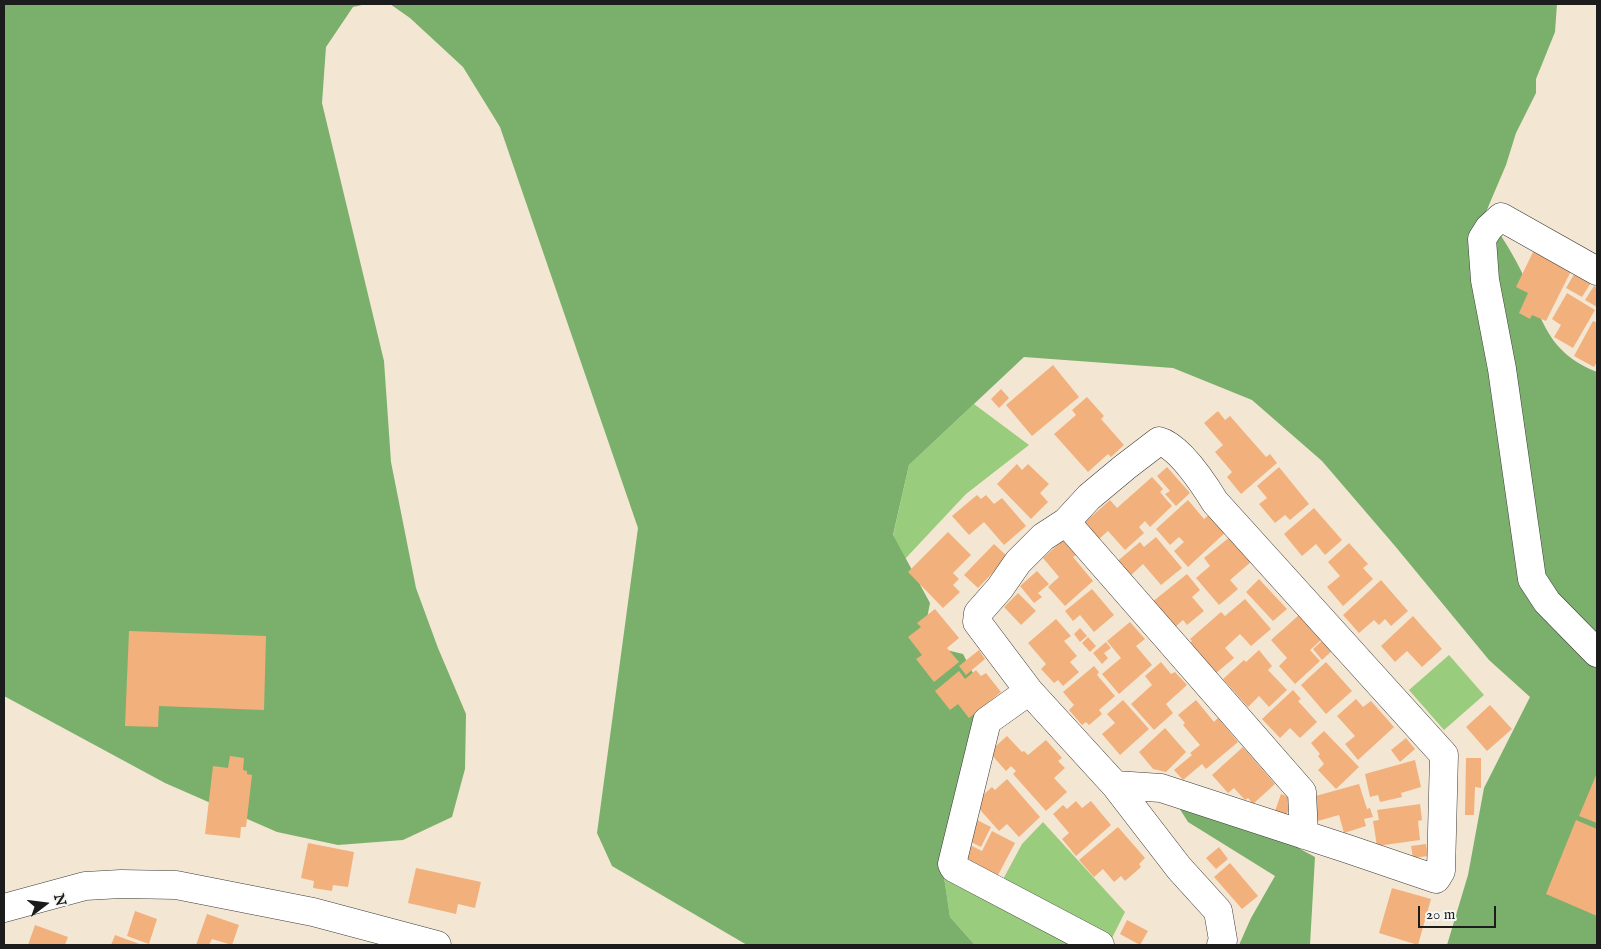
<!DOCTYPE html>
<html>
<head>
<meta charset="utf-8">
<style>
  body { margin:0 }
  #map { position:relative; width:1601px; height:949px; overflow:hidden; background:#f3e7d3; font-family:"IM FELL English",serif }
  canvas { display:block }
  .frame { position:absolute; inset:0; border:5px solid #1c1c1c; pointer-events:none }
  .north { position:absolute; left:20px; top:879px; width:50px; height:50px; -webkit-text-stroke:4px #f6f6f2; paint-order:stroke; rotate:75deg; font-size:14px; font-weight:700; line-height:20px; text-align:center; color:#1c1c1c }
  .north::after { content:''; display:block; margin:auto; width:18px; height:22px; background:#1c1c1c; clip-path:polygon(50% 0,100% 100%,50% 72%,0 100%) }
  .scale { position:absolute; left:1418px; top:906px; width:78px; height:22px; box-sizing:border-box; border:2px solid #1c1c1c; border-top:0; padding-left:6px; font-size:15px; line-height:18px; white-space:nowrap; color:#1c1c1c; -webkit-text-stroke:4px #f6f6f2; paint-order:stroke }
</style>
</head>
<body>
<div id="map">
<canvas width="1601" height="949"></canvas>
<div class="frame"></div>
<div class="north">N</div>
<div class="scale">20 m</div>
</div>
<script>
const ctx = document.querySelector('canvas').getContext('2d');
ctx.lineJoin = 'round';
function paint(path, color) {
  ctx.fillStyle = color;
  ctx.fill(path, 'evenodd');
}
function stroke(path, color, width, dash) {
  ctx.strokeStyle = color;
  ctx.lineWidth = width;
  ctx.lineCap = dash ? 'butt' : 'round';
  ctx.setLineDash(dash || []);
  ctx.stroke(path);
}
paint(new Path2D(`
  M974,404L1029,445L966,494L905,559L893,536L909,465Z
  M1449,655L1484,695L1444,730L1409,690Z
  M1043,822L1125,912L1110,942L1000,885L1022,844Z
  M942,864L1077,945H976L974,944L950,917Z`), '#99cc7c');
paint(new Path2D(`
  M4,4H366L353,7L326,47L322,103L384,361L391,462L416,588L438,648L466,714L465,769L452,817L403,840L338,845L277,832L165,783L4,696Z
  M390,4H1557L1555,32L1536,79V93L1516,133L1506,165L1486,212C1496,228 1507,244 1516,261C1542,308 1539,349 1597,372V945H1447L1468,875L1484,788L1530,697L1489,660L1395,546L1322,461L1252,400L1173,368L1024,357L909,465L893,535L930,603L922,644L963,654L985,696L942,864L950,917L974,944L972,945H747L612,866L597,833L638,528L500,127L463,67L410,18Z
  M1174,800L1291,844L1315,857L1310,945H1239L1251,918L1275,876L1188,822Z`), '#7ab06c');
paint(new Path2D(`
  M1534,250L1572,269L1546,321L1532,315L1530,319L1519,313L1528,293L1516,287Z
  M1576,271L1592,281L1582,297L1566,288Z
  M1594,286L1597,288V307L1585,300Z
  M1567,293L1595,310L1573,348L1554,337L1561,325L1552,319Z
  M1593,321L1597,323V362L1594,367L1574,356Z
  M1053,365L1079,397L1032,436L1006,405Z
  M1001,389L1009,398L999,408L991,399Z
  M1087,397L1104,416L1101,419L1124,445L1111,457L1108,454L1088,472L1054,434L1076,415L1072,410Z
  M1218,411L1225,420L1230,416L1266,457L1270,454L1277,463L1241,494L1227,477L1232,472L1215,452L1223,445L1204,423Z
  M1017,464L1022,470L1028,464L1049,484L1040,493L1048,502L1031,519L997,484Z
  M1167,467L1190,493L1176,506L1165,494L1170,491L1157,476Z
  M1279,467L1309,504L1290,520L1285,515L1275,523L1259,504L1267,498L1257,486Z
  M1152,477L1163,489L1160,492L1172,506L1150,527L1145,521L1139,527L1144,533L1125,550L1108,531L1098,540L1083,524L1110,500L1117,508Z
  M977,495L981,499L986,495L994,504L1002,498L1026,526L1004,545L984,522L969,535L952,516Z
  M1188,500L1204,519L1211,513L1227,531L1188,567L1174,551L1184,542L1179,537L1170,545L1156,529Z
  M1314,508L1342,540L1325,555L1316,544L1302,556L1284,534Z
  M948,532L971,555L953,573L959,579L953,585L960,592L943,608L908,572Z
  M1231,536L1252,561L1230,580L1238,589L1219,605L1196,578L1210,566L1204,558Z
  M1156,537L1182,568L1161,585L1143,564L1127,579L1114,564L1140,542L1144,547Z
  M1063,540L1076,555L1073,557L1093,581L1065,606L1048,587L1059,577L1043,558Z
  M1349,543L1368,564L1363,568L1373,579L1343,606L1327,587L1340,576L1328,562Z
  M994,544L1008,557L978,588L964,575Z
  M1037,571L1049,584L1038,593L1042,597L1034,603L1020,586Z
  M1187,574L1200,590L1192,597L1204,611L1187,625L1183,620L1173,629L1151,603Z
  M1259,579L1287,609L1273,621L1246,592Z
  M1381,580L1408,611L1391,626L1385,619L1379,625L1374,620L1359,633L1343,615Z
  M1092,589L1114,615L1094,632L1080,615L1073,621L1065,611Z
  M1018,593L1036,611L1021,625L1004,607Z
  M1245,599L1271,629L1251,646L1240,634L1225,648L1234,658L1216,673L1186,646L1192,641L1190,639L1221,612L1225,616Z
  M935,609L959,638L947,648L959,662L934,682L916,659L922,655L908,637L921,627L917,623Z
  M1299,615L1321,640L1310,650L1320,661L1295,684L1279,666L1287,658L1271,640Z
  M1413,616L1442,649L1422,667L1407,651L1395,662L1381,646Z
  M1056,619L1071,636L1064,641L1077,656L1070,662L1079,672L1063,686L1058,680L1054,683L1041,669L1046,664L1028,643Z
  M1130,622L1145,639L1136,646L1152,665L1119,694L1102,674L1121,658L1107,641Z
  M1080,628L1087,636L1080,642L1074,634Z
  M129,631L266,636L264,710L159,706L158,727L125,726Z
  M1088,637L1096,646L1090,652L1082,643Z
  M1325,638L1334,649L1322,660L1313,649Z
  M1106,642L1111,648L1104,653L1108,658L1102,664L1093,653Z
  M979,650L985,659L966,675L959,666Z
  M1259,650L1272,666L1268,670L1287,690L1269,707L1259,696L1248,707L1223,679L1244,660L1246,662Z
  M1161,662L1171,674L1175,672L1187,685L1166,704L1173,713L1154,730L1131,704L1152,685L1145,676Z
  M1326,662L1352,691L1326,714L1301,685Z
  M1094,666L1099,672L1097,675L1115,696L1099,710L1102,714L1089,725L1086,722L1082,725L1069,710L1074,705L1063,692Z
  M976,670L981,676L986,673L1001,692L969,718L958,704L950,710L935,691L959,671L965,679Z
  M1293,690L1301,699L1298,701L1317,722L1300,738L1290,728L1280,738L1262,719Z
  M1356,699L1363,707L1371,701L1394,727L1358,760L1345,744L1355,736L1337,716Z
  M1123,700L1149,729L1120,755L1102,734L1115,723L1107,714Z
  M1196,700L1214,722L1218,718L1238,742L1206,769L1202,764L1183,780L1174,770L1192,755L1190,753L1200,745L1183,725L1185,723L1178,715Z
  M1490,705L1512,729L1487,751L1466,727Z
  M1165,728L1186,752L1166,772L1153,769L1139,752Z
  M1324,731L1359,767L1336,789L1318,770L1324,764L1318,756L1320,754L1311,743Z
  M1007,736L1022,752L1024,751L1028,755L1046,740L1062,758L1058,761L1065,768L1054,778L1067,792L1046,811L1013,774L1016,771L1011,766L1006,771L989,752Z
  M1406,738L1415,749L1400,762L1391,750Z
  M1243,747L1275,784L1253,804L1248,798L1245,800L1234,788L1228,793L1212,775Z
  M230,756L244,758L243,770L247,771V774L252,775L246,827H241L240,838L205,834L213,766L228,768Z
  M1466,758H1481V788L1475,787L1474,815H1465Z
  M1415,760L1421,787L1401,793L1402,797L1380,802L1378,795L1370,797L1365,774Z
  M1597,773V823L1579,816Z
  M1007,779L1040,817L1019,837L1007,824L999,831L974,803L992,787L995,790Z
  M1359,784L1367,809L1370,808L1373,817L1364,819L1366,826L1344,833L1339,815L1318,821L1312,797Z
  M1281,794L1293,799L1286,816L1275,811Z
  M1076,801L1082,808L1091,801L1111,825L1076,856L1062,839L1069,833L1053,814L1063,805L1067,809Z
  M1420,804L1422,820L1418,821L1420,840L1377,846L1373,821L1379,820L1377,810Z
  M975,819L991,827L981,847L965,839Z
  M1576,820L1597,829V916L1546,894Z
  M1118,827L1145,858L1139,864L1141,867L1125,881L1121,876L1114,882L1103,869L1094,877L1079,860Z
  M992,831L1015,843L997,877L959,857L966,843L982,851Z
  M308,843L354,852L348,887L333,885L332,891L313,888L314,881L301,878Z
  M1426,844L1428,856L1413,858L1411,846Z
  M1219,847L1228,859L1216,869L1206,858Z
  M1230,863L1258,896L1242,909L1214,877Z
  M416,868L481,882L475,908L458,904L456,914L408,903Z
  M1392,888L1431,899L1418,945L1379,933Z
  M135,911L157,919L149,944L127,936Z
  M207,914L239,925L232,945L212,939L209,945H196Z
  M1127,920L1148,931L1140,945L1120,934Z
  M35,925L68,937L65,945H28Z
  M115,935L142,945H111Z`), '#f2b07d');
const minor = new Path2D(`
  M1597,271L1501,217L1489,228L1482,239L1485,280L1502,369L1532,579L1547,602L1597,653
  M1159,441C1179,446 1204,484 1215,502L1444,755L1441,871L1436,879L1348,849L1161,788L1115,785L1029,691L977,622L978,613L1000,588L1018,562L1043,537L1066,522L1089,497L1125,467Z
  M1066,522L1302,792L1304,835
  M1029,691L987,721L952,864L954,868L1100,945
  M1115,785L1179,868L1218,911L1223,940L1221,945
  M4,908L85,886L121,884L176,885L313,912L437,945`);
stroke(minor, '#3c3a37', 29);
stroke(minor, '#fff', 28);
</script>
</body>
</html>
